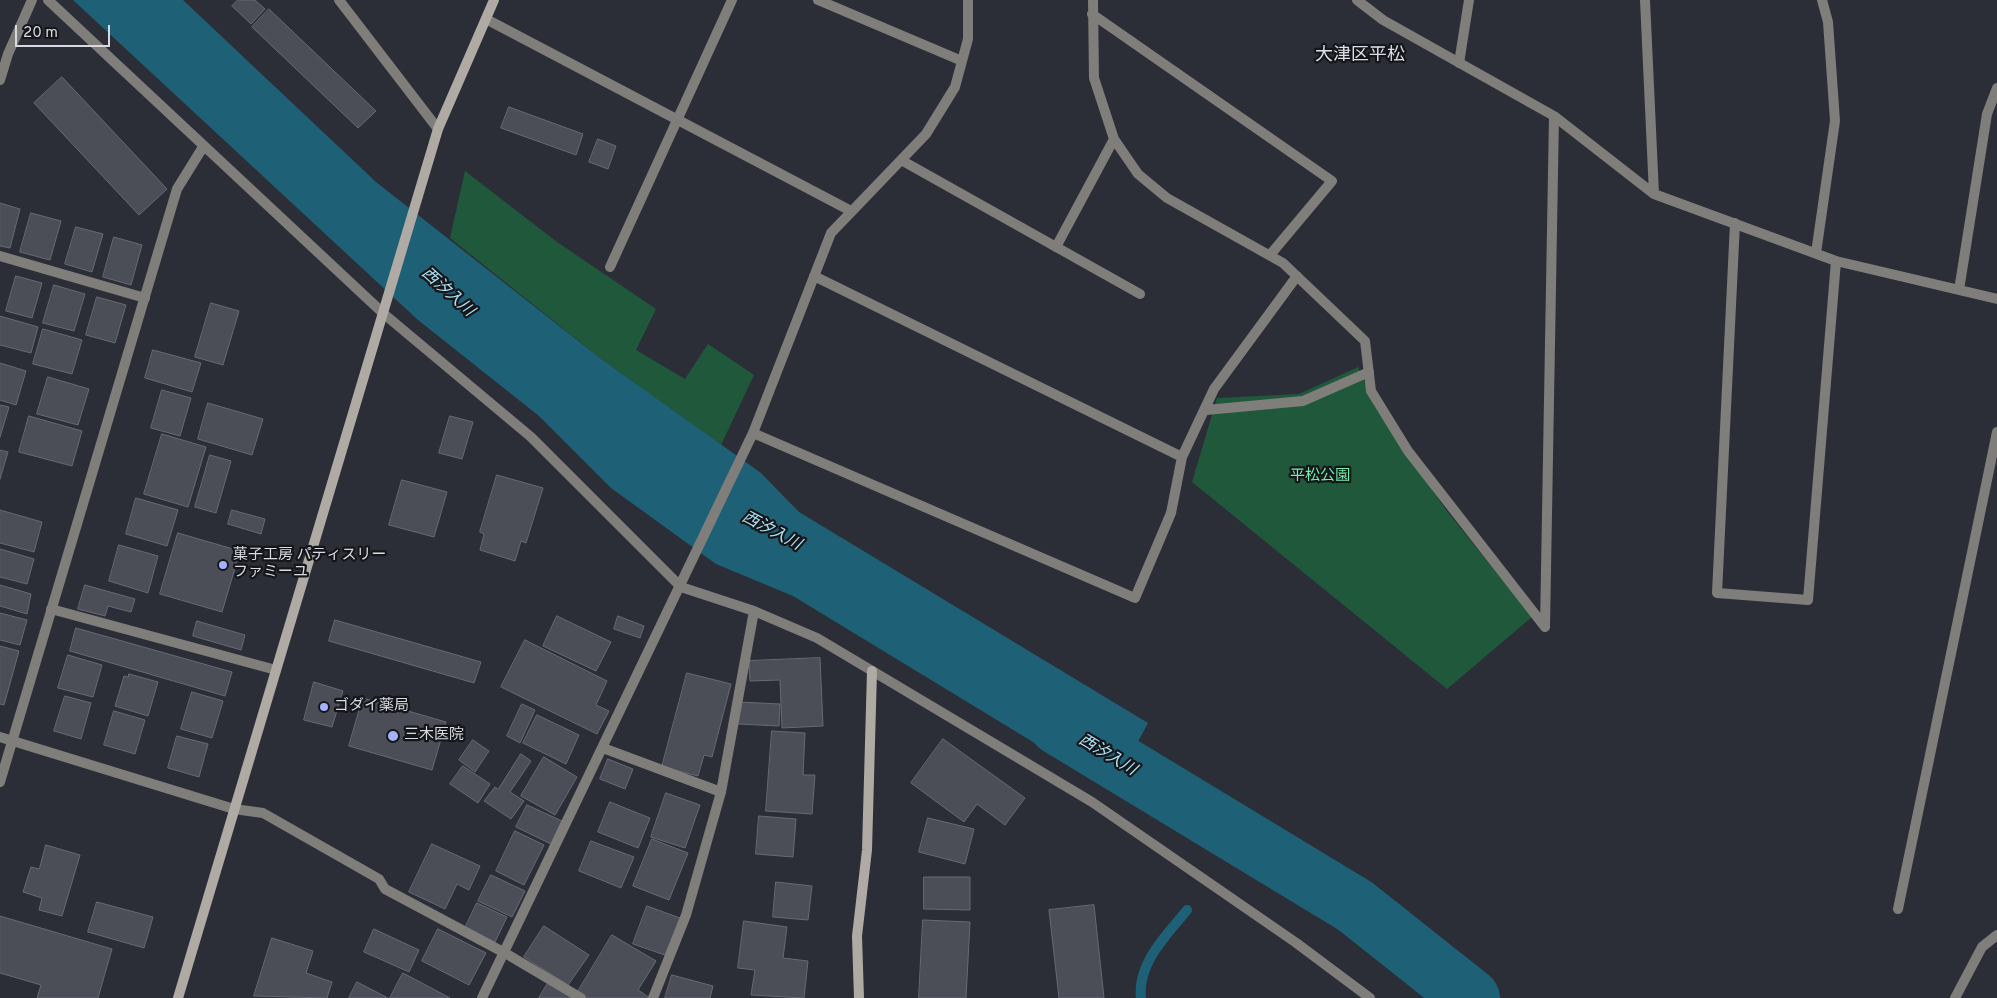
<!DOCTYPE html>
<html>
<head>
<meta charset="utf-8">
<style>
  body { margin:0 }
  #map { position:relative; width:1997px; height:998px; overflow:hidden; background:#2c2e37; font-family:Overpass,sans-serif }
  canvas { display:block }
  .scale { position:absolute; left:15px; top:25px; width:95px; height:22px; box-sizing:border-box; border:2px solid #d8dae0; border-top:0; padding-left:6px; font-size:15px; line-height:18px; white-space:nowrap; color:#d8dae0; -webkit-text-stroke:4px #15161a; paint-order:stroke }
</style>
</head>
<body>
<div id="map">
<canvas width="1997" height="998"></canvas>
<div class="scale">20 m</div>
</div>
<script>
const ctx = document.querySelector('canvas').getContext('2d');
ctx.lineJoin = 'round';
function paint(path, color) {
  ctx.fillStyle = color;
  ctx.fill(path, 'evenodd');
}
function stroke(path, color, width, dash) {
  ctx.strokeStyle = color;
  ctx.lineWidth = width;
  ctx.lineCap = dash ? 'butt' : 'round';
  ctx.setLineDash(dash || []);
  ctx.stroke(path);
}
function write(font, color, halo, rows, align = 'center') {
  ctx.font = font + ' Overpass,"Noto Sans JP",sans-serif';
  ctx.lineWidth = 4.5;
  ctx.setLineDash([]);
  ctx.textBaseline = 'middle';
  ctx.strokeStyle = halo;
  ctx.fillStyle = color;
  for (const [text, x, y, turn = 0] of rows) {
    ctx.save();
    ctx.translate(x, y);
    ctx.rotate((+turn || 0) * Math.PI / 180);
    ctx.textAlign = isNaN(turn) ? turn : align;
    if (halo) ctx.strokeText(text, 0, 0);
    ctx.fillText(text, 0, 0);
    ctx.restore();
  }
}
paint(new Path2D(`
  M465,171L557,242L656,309L636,350L685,379L708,344L754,375L721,445L600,358L450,238Z
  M1358,367L1375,407L1446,510L1532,617L1447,689L1192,482L1217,398L1299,394Z`), '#20583c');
paint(new Path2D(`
  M73,0H183L376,182L600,358L761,473L799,512L1148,723L1112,790L793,596L716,564L611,488L539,416L418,320Z`), '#1e6075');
stroke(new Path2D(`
  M1141,998C1137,963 1167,935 1187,910`), '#1e6075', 10);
stroke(new Path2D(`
  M1058,726L1355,906L1471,998`), '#1e6075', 58);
const building = new Path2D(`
  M238,0H255L265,9L251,24L232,6Z
  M269,9L376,111L358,128L252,27Z
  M62,77L167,189L139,215L34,103Z
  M509,107L583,134L576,155L501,128Z
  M598,139L616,146L608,169L589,162Z
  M0,203L20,209L10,248L0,246Z
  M31,213L61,221L50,260L20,252Z
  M76,227L103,234L92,272L65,264Z
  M114,237L142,245L131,285L103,277Z
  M16,276L42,283L32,318L6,311Z
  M54,285L85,294L74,331L43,323Z
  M97,297L126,305L115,343L86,335Z
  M211,303L239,311L223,365L195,357Z
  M0,316L38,327L31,353L0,345Z
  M43,329L82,340L72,374L33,364Z
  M153,350L201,363L192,392L145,378Z
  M0,363L26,371L16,405L0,400Z
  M48,377L89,389L78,425L37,414Z
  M162,390L191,398L180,436L151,428Z
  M208,403L263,419L252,455L198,439Z
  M0,405L9,407L0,437Z
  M29,416L82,431L72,466L19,452Z
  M450,416L473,422L462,459L439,453Z
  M162,434L206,447L188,507L144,494Z
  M0,450L8,452L0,479Z
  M210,455L231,461L216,513L195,507Z
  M497,475L543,488L526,543L521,541L515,561L480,550L484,534L480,532Z
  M402,480L447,492L434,537L389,525Z
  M136,498L178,510L167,546L126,534Z
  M0,510L42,522L34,552L0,543Z
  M232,510L265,519L261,534L228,524Z
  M178,533L240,551L222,612L160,594Z
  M119,545L158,556L148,593L109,581Z
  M0,549L34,559L27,584L0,577Z
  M0,585L31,594L27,614L0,606Z
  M85,585L135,599L131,612L108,606L105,616L78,609Z
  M0,613L27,620L20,645L0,640Z
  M557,616L611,642L596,671L543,646Z
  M618,616L644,626L640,638L614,629Z
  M335,620L481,662L474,683L329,641Z
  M197,621L245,635L241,650L193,636Z
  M76,628L232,672L225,696L70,651Z
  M525,640L607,681L596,705L609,711L597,734L501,687Z
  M0,646L19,651L4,705L0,704Z
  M68,655L102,665L93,697L58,688Z
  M820,658L823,726L782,728L780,680L750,681L749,661Z
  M687,673L731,684L712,757L704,755L698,776L662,767Z
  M129,674L158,682L148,716L115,706L124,676L128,677Z
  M314,682L343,691L332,727L304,720Z
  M192,692L223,701L212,738L181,729Z
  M65,696L91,703L81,739L54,731Z
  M363,698L446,722L432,770L349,746Z
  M739,702L780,704L779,726L738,724Z
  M522,704L535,710L520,743L507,736Z
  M114,711L145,720L135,754L104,745Z
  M537,715L579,735L566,764L523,743Z
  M772,731L805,733L803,775H815L812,814L766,811Z
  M177,736L208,744L199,777L168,768Z
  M943,739L1025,798L1005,825L977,804L964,822L911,783Z
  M473,740L489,751L475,772L459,760Z
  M521,754L531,761L510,792L524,801L511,819L484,801L495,787L498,789Z
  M544,757L577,777L555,815L521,796Z
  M608,759L633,769L625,789L600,779Z
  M463,766L490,784L478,803L450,784Z
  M666,793L700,805L685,848L651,837Z
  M610,802L650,818L638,848L598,832Z
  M527,805L562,821L551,844L516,827Z
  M759,816L796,819L793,857L756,854Z
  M928,818L974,829L965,864L919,852Z
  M515,831L544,845L524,885L496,871Z
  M652,839L688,853L669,900L633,886Z
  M591,841L634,857L621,888L579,871Z
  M432,844L480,866L469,890L457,884L445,909L409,892Z
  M46,845L80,855L62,916L39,910L42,898L23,892L31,867L39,869Z
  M491,875L525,891L512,917L478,901Z
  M924,877H970V910L924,909Z
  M776,882L812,886L808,920L773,917Z
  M97,902L153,917L144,948L88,932Z
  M477,903L507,917L495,942L465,928Z
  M1094,905L1104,998H1059L1049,910Z
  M647,906L680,918L665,955L633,944Z
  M0,916L112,949L98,998H37L41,985L0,973Z
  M923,920L970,922L966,998H919Z
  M744,921L787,927L783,958L808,961L804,998L751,995L755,970L738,968Z
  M544,926L589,955L568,985L524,957Z
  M374,929L419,950L409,972L364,952Z
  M438,929L486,953L469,985L422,961Z
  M612,935L656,961L638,990L650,998H586L577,993Z
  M272,938L313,951L306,973L332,982L327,998L254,996Z
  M403,973L450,998H390Z
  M672,975L713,986L710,998H665Z
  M357,982L388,998H349Z
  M548,983L574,998H539Z`);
paint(building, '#4b4d57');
stroke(building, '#676a74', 1);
stroke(new Path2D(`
  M0,256L145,298
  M51,609L276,670
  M505,953L581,998`), '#807e7a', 10);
stroke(new Path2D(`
  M48,0L384,314L531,437L681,587L754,611L817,638L1092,802L1295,942L1370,998
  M339,0L438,129
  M818,0L962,61
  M1093,0L1094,78L1114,139L1138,174L1167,198L1283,263L1365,341L1371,391L1408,451L1545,627
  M1357,0L1383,20L1554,116L1654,194L1836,261L1997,299
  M1645,0L1654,194
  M1092,14L1332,181L1270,255
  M486,19L851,211
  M1459,63L1469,0
  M0,80L8,54L32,0
  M901,160L1140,294
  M1735,223L1717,593L1808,600L1836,261
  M1056,247L1114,139
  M1816,253L1835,121L1828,22L1822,0
  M610,267L732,0
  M814,276L1182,457
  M1959,290L1987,114L1997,88
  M1206,410L1303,401L1369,372
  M753,433L1135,598L1171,513L1182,457L1214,389L1297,276
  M1545,627L1554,116
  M0,737L234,809L263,813L379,879L385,889L505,953
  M603,748L721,792
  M0,782L177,189L203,147
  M1898,909L1997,432
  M482,998L753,433L831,233L926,134L955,87L968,39V0
  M653,998L686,915L721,792L754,611
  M1955,998L1982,947L1997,935`), '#807e7a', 10);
stroke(new Path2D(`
  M178,998L438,129L494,0
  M859,998L857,936L867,850L872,671`), '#afaba4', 10);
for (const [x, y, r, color] of [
  [223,565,5,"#a4b2fc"],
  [324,707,5,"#a4b2fc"],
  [393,736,6,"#a4b2fc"]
]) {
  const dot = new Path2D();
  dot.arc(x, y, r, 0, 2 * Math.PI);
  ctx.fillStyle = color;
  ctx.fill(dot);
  stroke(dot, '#15161a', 2);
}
write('15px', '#6ef1ad', '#15161a', [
  ["平松公園",1320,477]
]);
write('15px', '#d8dae0', '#15161a', [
  ["菓子工房 パティスリー",233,556],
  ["ファミーユ",233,573],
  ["ゴダイ薬局",334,707],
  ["三木医院",404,736]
], 'left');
write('italic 16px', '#ace1f4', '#15161a', [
  ["西汐入川",447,293,42],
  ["西汐入川",771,532,28],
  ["西汐入川",1107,756,31]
]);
write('18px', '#dcdfea', '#15161a', [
  ["大津区平松",1360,56]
]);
</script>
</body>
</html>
